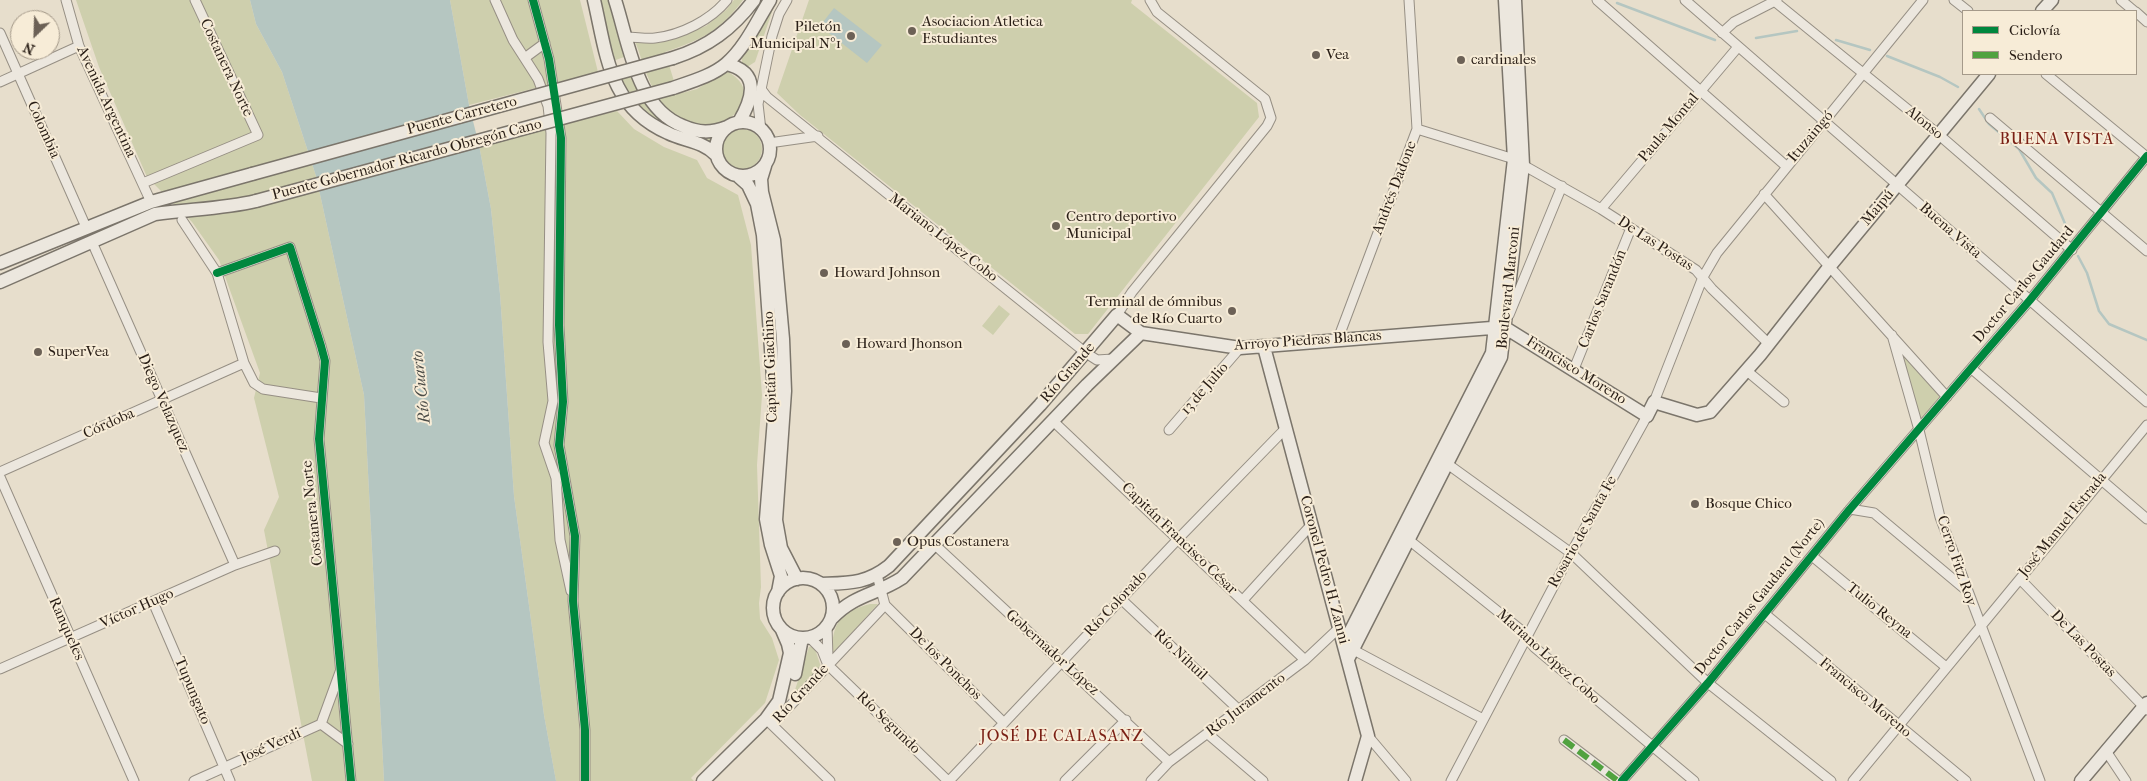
<!DOCTYPE html>
<html>
<head>
<meta charset="utf-8">
<style>
  body { margin:0 }
  #map { position:relative; width:2147px; height:781px; overflow:hidden; background:#e7decc; font-family:"IM FELL French Canon",serif }
  canvas { display:block }
  .legend { position:absolute; left:1962px; top:10px; width:175px; height:65px; box-sizing:border-box; background:#f7ecd7; border:1px solid #a59a8a; margin:0; padding:6px 9px; list-style:none; font-size:15px; color:#291e16 }
  .legend li { display:flex; align-items:center; gap:10px; height:25px }
  .legend b { width:25px; border:1px solid #a59a8a }
  .north { position:absolute; left:10px; top:10px; width:50px; height:50px; box-sizing:border-box; background:#f7ecd7; border:1px solid #a59a8a; border-radius:50%; rotate:204deg; font-size:14px; font-weight:700; line-height:20px; text-align:center; color:#291e16 }
  .north::after { content:''; display:block; margin:auto; width:18px; height:22px; background:#6c6156; clip-path:polygon(50% 0,100% 100%,50% 72%,0 100%) }
</style>
</head>
<body>
<div id="map">
<canvas width="2147" height="781"></canvas>
<ul class="legend">
<li><b style="height:6px;background:#00873e"></b>Ciclovía</li>
<li><b style="height:6px;background:#51a240"></b>Sendero</li>
</ul>
<div class="north">N</div>
</div>
<script>
const ctx = document.querySelector('canvas').getContext('2d');
ctx.lineJoin = 'round';
function paint(path, color) {
  ctx.fillStyle = color;
  ctx.fill(path, 'evenodd');
}
function stroke(path, color, width, dash) {
  ctx.strokeStyle = color;
  ctx.lineWidth = width;
  ctx.lineCap = dash ? 'butt' : 'round';
  ctx.setLineDash(dash || []);
  ctx.stroke(path);
}
function write(font, color, halo, rows, align = 'center') {
  ctx.font = font + ' "IM FELL French Canon",serif';
  ctx.lineWidth = 4;
  ctx.setLineDash([]);
  ctx.textBaseline = 'middle';
  ctx.strokeStyle = halo;
  ctx.fillStyle = color;
  for (const [text, x, y, turn = 0] of rows) {
    ctx.save();
    ctx.translate(x, y);
    ctx.rotate((+turn || 0) * Math.PI / 180);
    ctx.textAlign = isNaN(turn) ? turn : align;
    if (halo) ctx.strokeText(text, 0, 0);
    ctx.fillText(text, 0, 0);
    ctx.restore();
  }
}
paint(new Path2D(`
  M76,0H250L256,24L282,72L316,176L364,395L384,781H312L264,530L279,497L254,398L260,373L219,260L192,222L147,177L99,67Z
  M450,0H580L598,72L469,105Z
  M597,0H608L624,57L613,61Z
  M734,0H743C718,33 702,39 665,52L678,94L697,89L726,71C766,91 733,129 701,126C696,125 691,123 686,121C677,118 667,113 662,104C649,86 643,62 635,41L659,43L706,26L726,10Z
  M809,0H1132L1131,3L1257,103L1259,117L1088,334H1075L800,115L777,93Z
  M774,6L755,62L747,67L742,63V57Z
  M626,64C647,118 659,119 711,137L709,144L659,125L631,100L614,66Z
  M617,111L634,129L664,147L697,160L707,178L738,195L751,245L762,395L757,465L761,587L759,603L760,619L772,638L779,660L765,703L691,778L694,781H556L544,715L514,496L500,294L491,209L479,145Z
  M722 149a20 20 0 1 1 40 0a20 20 0 1 1-40 0Z
  M999,305L1010,314L993,335L982,326Z
  M1898,347L1941,398L1921,422Z
  M870,604H878L832,655C832,622 840,612 870,604Z
  M814,646L821,667L793,696L809,647Z`), '#cecfad');
paint(new Path2D(`
  M250,0H450L469,105L479,145L491,209L500,294L514,496L544,715L556,781H384L364,395L316,176L282,72L256,24Z
  M834,8L882,45L867,63L820,26Z`), '#b5c6c1');
stroke(new Path2D(`
  M1617,3L1715,40
  M1756,38L1797,31
  M1836,40L1870,50
  M1887,56L1940,77L1958,87
  M1979,109L1989,124L2019,149L2036,178L2052,193L2069,233
  M2078,256L2087,273L2099,311L2109,324L2147,340`), '#b5c6c1', 2.5);
const minor = new Path2D(`
  M66,0L79,46L151,202
  M495,0L513,40L538,79L548,106L551,133L548,342L553,401L544,443L556,478L560,540L571,591
  M533,0L549,59L561,138L559,325L563,402L559,445L575,536L573,601L585,730V781
  M1597,0L1786,166
  M1685,0L2147,402
  M1773,0L1938,134L2072,250
  M1954,0L1968,11
  M2121,0L2134,11
  M2136,12L2147,22
  M0,33L86,227
  M1722,33L1734,22L1777,0
  M627,37C636,37 646,39 655,38C681,35 711,20 727,0
  M526,57L545,43
  M2046,74L2147,157
  M0,82L79,46
  M761,89L767,97L1086,353L1097,360L1113,359
  M1990,118L2147,251
  M1417,129L1514,159
  M761,130L758,104L772,36L779,14L787,0
  M769,143L818,136
  M1523,165L1601,209L1696,270L1712,289L1769,344
  M143,183L258,135L195,0
  M1764,194L1947,397
  M1601,209L1738,47
  M182,220L217,273L244,363L254,383L263,389L321,398
  M92,242L235,565
  M217,273L290,247L321,346L325,361L319,439L351,781
  M1117,315L1132,292L1267,126L1271,118L1265,99L1157,12L1150,0
  M1509,315L1562,186
  M1892,335L1919,430L1940,517L2040,781
  M1338,339L1417,129L1409,0
  M1574,369L1631,228
  M1972,369L2147,519
  M1747,371L1784,402
  M1654,402L1703,277L1717,253L1923,0
  M1052,420L1305,660
  M1169,430L1240,348
  M1442,460L1571,553L1708,683L1831,781
  M0,472L244,363
  M0,477L134,781
  M1850,509L1874,513L1966,590
  M1404,536L1521,630L1534,647L1694,781
  M934,544L1169,762
  M1812,556L1946,667
  M877,575L885,605L1004,723
  M2020,579L2147,710
  M1121,599L1239,710
  M1243,600L1312,524
  M153,602L230,781
  M1765,614L1966,781
  M827,626L828,658
  M809,637L822,650L828,665L948,781
  M1348,647L1483,719
  M0,669L235,565L275,551
  M340,672L321,724L348,744
  M768,721L830,781
  M772,725L885,605
  M1208,734L1263,781
  M1368,736L1406,781
  M1564,740L1618,781
  M2106,751L2126,781
  M194,781L321,724
  M949,781L1179,538L1286,428
  M1065,781L1126,720
  M1151,781L1169,762L1305,660L1339,628
  M1451,781L1571,553L1647,416
  M1622,781L1708,683L1850,509L2030,300L2147,156
  M1853,781L2147,425`);
const secondary = new Path2D(`
  M594,0C607,56 609,107 668,133C684,141 703,141 716,155
  M615,0C629,43 636,108 683,126C699,133 711,133 727,127
  M2042,11L2052,0
  M673,58C708,47 732,29 754,0
  M726,64C761,72 753,98 739,122
  M673,88C690,82 712,76 726,64C745,48 757,21 770,0
  M716 149a27 27 0 1 1 54 0a27 27 0 1 1-54 0Z
  M765,166L761,179L762,192L774,240L783,339L785,391L776,520L781,548L797,579
  M739,177L748,185L757,204L763,235L775,406L766,519L771,545L781,576L778,592
  M0,263L151,202L252,174
  M0,282L155,214C189,209 223,209 256,201
  M1264,347L1368,736L1355,781
  M773 608a30 30 0 1 1 60 0a30 30 0 1 1-60 0Z
  M821,584C849,583 866,584 889,566L1040,405L1117,315L1141,333L1240,348L1504,327L1647,416L1654,402L1697,415L1710,412L1760,355L1830,266L1989,74
  M832,618C855,594 876,595 902,578L1087,385L1141,333
  M1344,644L1492,353L1514,159L1505,0
  M1348,659L1501,357L1523,165L1515,0
  M795,674L802,638
  M703,781L766,719L779,701L790,653L788,644L782,630
  M2081,781L2147,703`);
stroke(minor, '#968f84', 11);
stroke(secondary, '#7b756b', 15);
stroke(minor, '#ece7de', 9);
stroke(secondary, '#ece7de', 12);
const secondaryBridge = new Path2D(`
  M252,174L673,58
  M256,201L673,88`);
stroke(secondaryBridge, '#7b756b', 15, []);
stroke(secondaryBridge, '#ece7de', 12);
stroke(new Path2D(`
  M1564,740L1618,781`), '#51a240', 6, [12, 6]);
stroke(new Path2D(`
  M533,0L549,59L561,138L559,325L563,402L559,445L575,536L573,601L585,730V781
  M217,273L290,247L321,346L325,361L319,439L351,781
  M1622,781L1708,683L1850,509L2030,300L2147,156`), '#00873e', 8);
for (const [x, y, r, color] of [
  [912,31,5,"#6c6156"],
  [851,36,5,"#6c6156"],
  [1316,55,5,"#6c6156"],
  [1461,60,5,"#6c6156"],
  [1056,226,5,"#6c6156"],
  [824,273,5,"#6c6156"],
  [1232,311,5,"#6c6156"],
  [846,344,5,"#6c6156"],
  [38,352,5,"#6c6156"],
  [1695,504,5,"#6c6156"],
  [897,542,5,"#6c6156"]
]) {
  const dot = new Path2D();
  dot.arc(x, y, r, 0, 2 * Math.PI);
  ctx.fillStyle = color;
  ctx.fill(dot);
  stroke(dot, '#f7ecd7', 2);
}
write('15px', '#291e16', '#f7ecd7', [
  ["Asociacion Atletica",922,22],
  ["Estudiantes",922,39],
  ["Piletón",841,27,"right"],
  ["Municipal Nº1",841,44,"right"],
  ["Vea",1326,55],
  ["cardinales",1471,60],
  ["Centro deportivo",1066,217],
  ["Municipal",1066,234],
  ["Howard Johnson",834,273],
  ["Terminal de ómnibus",1222,302,"right"],
  ["de Río Cuarto",1222,319,"right"],
  ["Howard Jhonson",856,344],
  ["SuperVea",48,352],
  ["Bosque Chico",1705,504],
  ["Opus Costanera",907,542]
], 'left');
write('15px', '#291e16', '#f7ecd7', [
  ["Costanera Norte",226,68,65],
  ["Avenida Argentina",106,102,65],
  ["Puente Carretero",462,116,-15],
  ["Alonso",1924,123,39],
  ["Paula Montal",1669,128,-50],
  ["Colombia",43,130,66],
  ["Ituzaingó",1811,137,-50],
  ["Puente Gobernador Ricardo Obregón Cano",407,160,-15],
  ["Andrés Dadone",1395,188,-69],
  ["Maipú",1878,208,-50],
  ["Buena Vista",1950,231,41],
  ["Mariano López Cobo",943,238,38],
  ["De Las Postas",1655,244,33],
  ["Doctor Carlos Gaudard",2024,285,-50],
  ["Boulevard Marconi",1509,288,-84],
  ["Carlos Sarandón",1603,299,-68],
  ["Arroyo Piedras Blancas",1308,341,-4],
  ["Capitán Giachino",771,367,-92],
  ["Francisco Moreno",1576,371,32],
  ["Río Grande",1068,373,-49],
  ["13 de Julio",1205,389,-49],
  ["Diego Velazquez",163,403,66],
  ["Córdoba",109,424,-24],
  ["Costanera Norte",313,513,-96],
  ["José Manuel Estrada",2063,525,-51],
  ["Rosario de Santa Fe",1583,532,-61],
  ["Capitán Francisco César",1179,539,44],
  ["Cerro Fitz Roy",1956,561,71],
  ["Coronel Pedro H. Zanni",1324,570,75],
  ["Doctor Carlos Gaudard (Norte)",1760,597,-51],
  ["Río Colorado",1116,604,-47],
  ["Víctor Hugo",137,609,-24],
  ["Tulio Reyna",1879,611,39],
  ["Ranqueles",66,629,66],
  ["De Las Postas",2083,644,46],
  ["Gobernador López",1052,653,42],
  ["Río Nihuil",1180,655,43],
  ["Mariano López Cobo",1548,657,42],
  ["De los Ponchos",945,664,45],
  ["Tupungato",192,691,67],
  ["Río Grande",801,694,-47],
  ["Francisco Moreno",1865,698,40],
  ["Río Juramento",1246,705,-37],
  ["Río Segundo",888,723,44],
  ["José Verdi",271,746,-24]
]);
ctx.letterSpacing = '1px';
write('16px', '#7a1f14', '#f7ecd7', [
  ["BUENA VISTA",2057,140],
  ["JOSÉ DE CALASANZ",1062,737]
]);
ctx.letterSpacing = '0px';
write('italic 16px', '#4c4d48', '#f7ecd7', [
  ["Río Cuarto",422,387,-96]
]);
</script>
</body>
</html>
